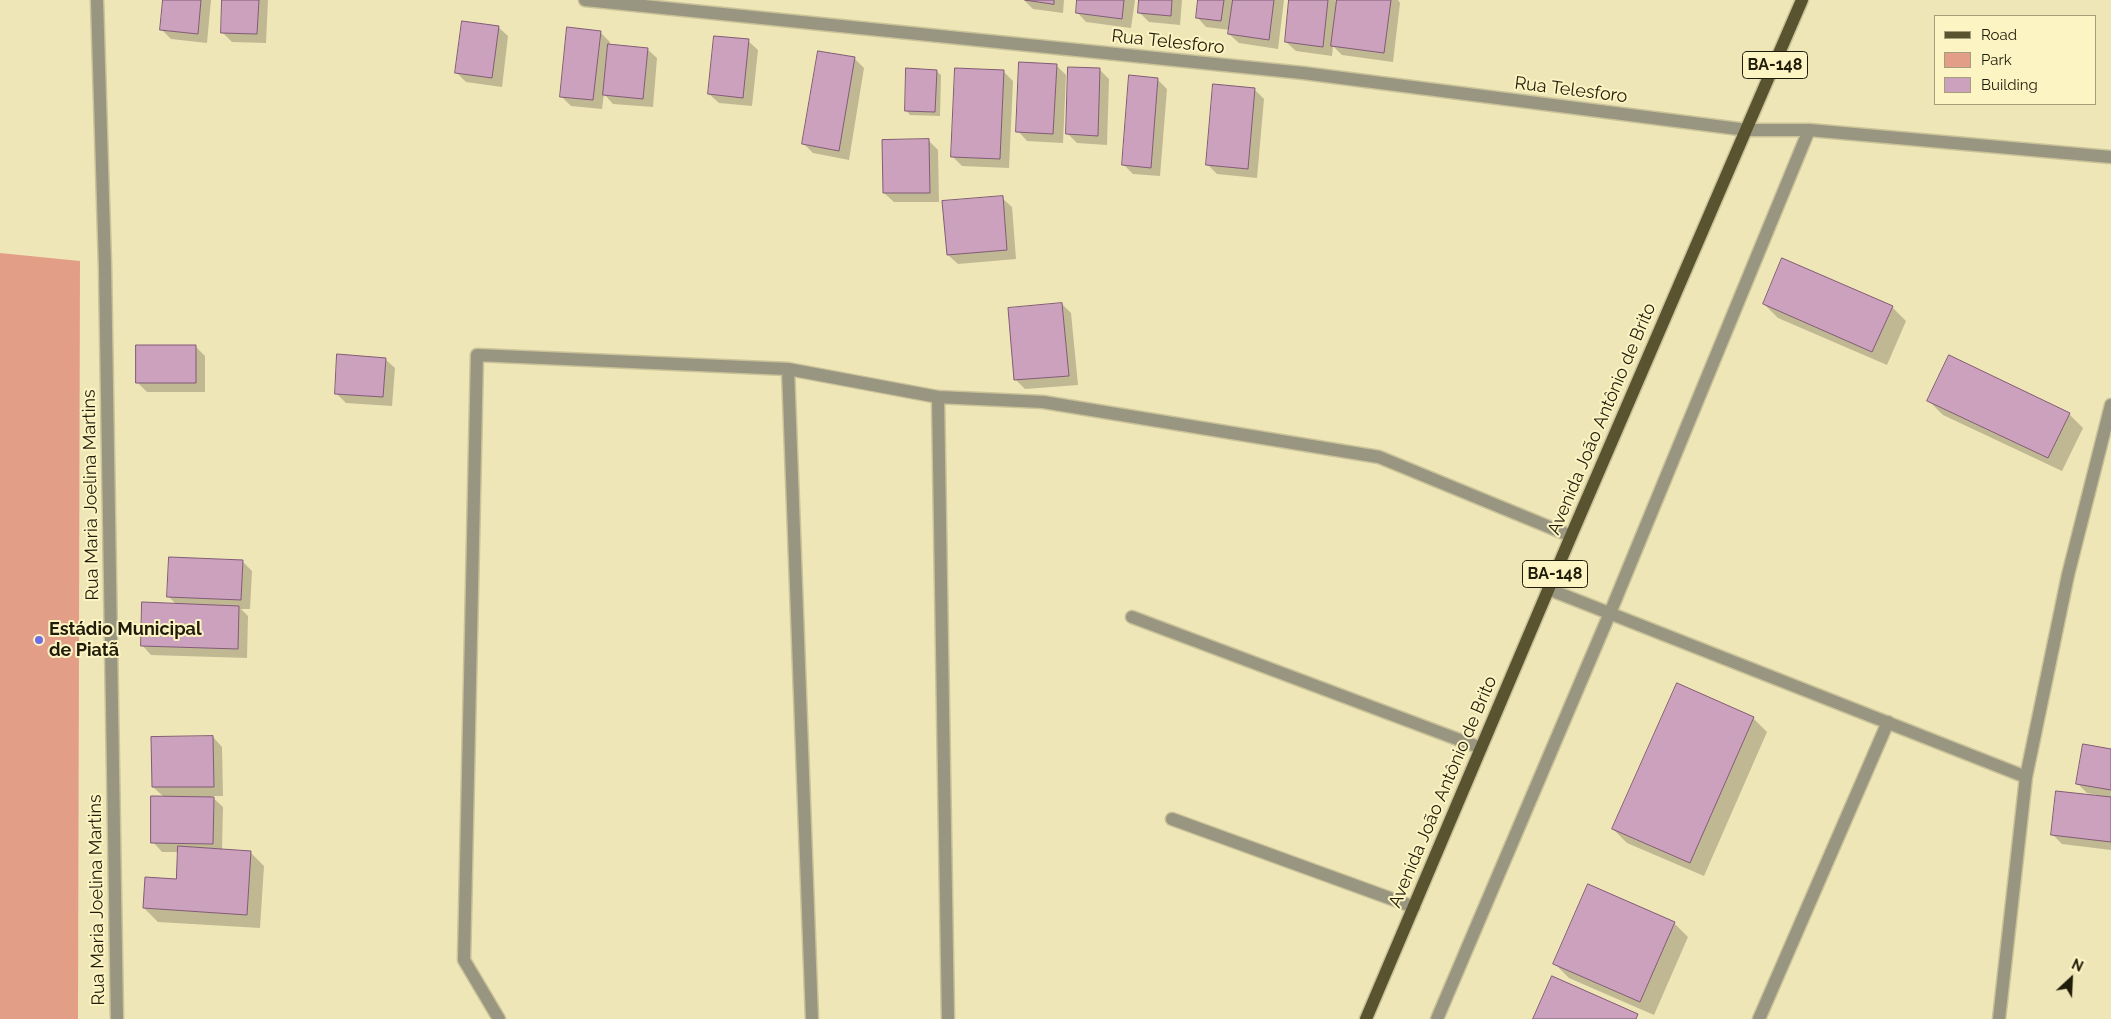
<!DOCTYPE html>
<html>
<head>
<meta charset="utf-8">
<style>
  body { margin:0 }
  #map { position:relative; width:2111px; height:1019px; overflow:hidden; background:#efe6b7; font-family:Raleway,sans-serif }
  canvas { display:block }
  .legend { position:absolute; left:1934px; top:15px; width:162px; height:90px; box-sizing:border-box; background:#fdf4c4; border:1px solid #a59e7a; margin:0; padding:6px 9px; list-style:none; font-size:15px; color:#201c0a }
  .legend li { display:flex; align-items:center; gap:10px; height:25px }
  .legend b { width:25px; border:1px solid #a59e7a }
  .north { position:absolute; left:2046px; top:954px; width:50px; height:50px; -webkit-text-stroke:4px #fdf4c4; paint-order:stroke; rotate:25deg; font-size:14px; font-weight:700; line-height:20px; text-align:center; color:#201c0a }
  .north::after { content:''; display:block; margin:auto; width:18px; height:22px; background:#201c0a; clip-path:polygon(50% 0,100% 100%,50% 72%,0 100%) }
</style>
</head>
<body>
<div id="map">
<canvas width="2111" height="1019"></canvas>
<ul class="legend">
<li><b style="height:6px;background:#5a532f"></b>Road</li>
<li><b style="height:14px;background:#e39e88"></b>Park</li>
<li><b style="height:14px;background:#cba1bd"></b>Building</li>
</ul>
<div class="north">N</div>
</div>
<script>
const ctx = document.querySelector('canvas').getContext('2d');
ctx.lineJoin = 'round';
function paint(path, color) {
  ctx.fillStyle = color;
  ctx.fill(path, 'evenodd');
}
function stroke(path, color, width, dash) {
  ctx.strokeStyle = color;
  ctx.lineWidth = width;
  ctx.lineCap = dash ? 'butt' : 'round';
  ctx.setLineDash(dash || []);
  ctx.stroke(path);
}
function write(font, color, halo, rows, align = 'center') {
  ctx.font = font + ' Raleway,sans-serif';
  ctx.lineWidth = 4;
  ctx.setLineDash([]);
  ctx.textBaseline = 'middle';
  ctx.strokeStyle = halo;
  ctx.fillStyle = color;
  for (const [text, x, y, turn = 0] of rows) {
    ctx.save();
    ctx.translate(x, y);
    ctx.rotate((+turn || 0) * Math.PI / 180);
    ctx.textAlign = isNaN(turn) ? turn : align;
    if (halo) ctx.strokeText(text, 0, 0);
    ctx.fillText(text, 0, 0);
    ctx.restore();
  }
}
paint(new Path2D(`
  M0,253L80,261L78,1019H0Z`), '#e39e88');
paint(new Path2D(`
  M165,0H211L207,43L171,39L162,30Z
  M223,0H268L266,43L232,42L222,32Z
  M1024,0H1064L1063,13L1033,9Z
  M1078,0H1135L1131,28L1086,22L1077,12Z
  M1140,0H1182L1180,25L1149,22L1139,12Z
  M1199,0H1284L1278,49L1239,43L1229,34L1230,30L1206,27L1197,17Z
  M1290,0H1335L1338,2V0H1398L1400,3L1393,62L1342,55L1333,46L1332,56L1296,51L1286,42Z
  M498,27L508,36L502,87L466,82L456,72Z
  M600,32L610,42V45L647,49L657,58L653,107L613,104L604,94L602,109L571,106L561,96Z
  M748,41L758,50L752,106L719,103L709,94Z
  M855,59L864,68L849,160L813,153L804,144Z
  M1056,65L1066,75L1063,143L1027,141L1018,131Z
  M1099,69L1109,79L1107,145L1077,143L1068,134Z
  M936,71L941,75L940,116L910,115L906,110Z
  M1003,71L1013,81L1009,168L962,166L953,157Z
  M1157,79L1167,89L1160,176L1133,174L1124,165Z
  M1255,90L1264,99L1257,178L1217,174L1207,164Z
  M929,141L938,150L939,202H894L884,193Z
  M1002,198L1012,207L1016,259L958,264L948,255Z
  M1062,304L1071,313L1078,385L1025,389L1015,379Z
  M1764,304L1892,307L1906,321L1887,365L1778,318Z
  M195,346L205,356V392H147L137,382Z
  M385,359L395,368L392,406L346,403L336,393Z
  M1929,401L2069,414L2083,428L2062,471L1943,415Z
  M242,561L252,571L250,609H241L248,616L247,658L151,655L142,645L177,605L168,596Z
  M1753,718L1767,732L1704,876L1627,843L1613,829Z
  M213,737L222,747L223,796H211L223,807L222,850L250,852L264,866L260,928L158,922L144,908L177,881L179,852H162L153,842L164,797L153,787Z
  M2111,750V850L2062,844L2052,834L2103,798V796L2087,793L2077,783Z
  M1674,923L1688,937L1654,1015L1569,978L1555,964Z`), '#0003');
const building = new Path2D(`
  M163,0H201L198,34L160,30Z
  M222,0H259L257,34L221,33Z
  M1025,0H1054V4Z
  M1077,0H1124L1122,19L1076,13Z
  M1139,0H1172L1171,16L1138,13Z
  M1198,0H1224L1221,21L1196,18Z
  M1233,0H1274L1269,40L1228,34Z
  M1289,0H1328L1323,47L1285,42Z
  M1337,0H1391L1384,53L1331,46Z
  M462,21L499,26L492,78L455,73Z
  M567,27L601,31L593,100L560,97Z
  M714,36L749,39L743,98L708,94Z
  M608,44L648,48L643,99L603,95Z
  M818,51L855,57L839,151L802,144Z
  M1019,62L1057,64L1053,134L1016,132Z
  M1068,67L1100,68L1098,136L1066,134Z
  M906,68L937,70L935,112L905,111Z
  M955,68L1004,70L1000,159L951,157Z
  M1129,75L1158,78L1151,168L1122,165Z
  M1213,84L1255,88L1248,169L1206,165Z
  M929,139L930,193H883L882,140Z
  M1003,196L1007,250L947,255L942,201Z
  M1782,258L1893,306L1872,352L1763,304Z
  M1062,303L1069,376L1014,380L1008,308Z
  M136,345H196V383H136Z
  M337,354L386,358L383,397L335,394Z
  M1949,355L2070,413L2048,458L1927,401Z
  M169,557L243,560L241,600L167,597Z
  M142,602L239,606L238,649L141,646Z
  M1677,683L1754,717L1690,863L1612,829Z
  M213,736L214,787H152L151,737Z
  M2083,744L2111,749V790L2076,784Z
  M2056,791L2111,797V842L2051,835Z
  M151,796L214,797L213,844L151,843Z
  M178,846L251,851L247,915L143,908L145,877L176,879Z
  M1588,884L1675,922L1640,1002L1553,964Z
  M1552,976L1638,1014L1636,1019H1533Z`);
paint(building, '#cba1bd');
stroke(building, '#815b75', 1);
const minor = new Path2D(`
  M97,0L105,266L117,1019
  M585,0L1303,73L1747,130H1809L2111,157
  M788,369L938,397L1043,402L1379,457L1571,536
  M938,397L948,1019
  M1548,589L2026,777
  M1132,617L1481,748
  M1172,819L1414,907
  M499,1019L464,960L477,355L788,369L812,1019
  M1437,1019L1610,613L1809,130
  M1759,1019L1888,722
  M1999,1019L2026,777L2068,575L2111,405`);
const major = new Path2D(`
  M1366,1019L1571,536L1802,0`);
stroke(minor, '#cac298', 15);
stroke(major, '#cac298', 15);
stroke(minor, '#989581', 12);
stroke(major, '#5a532f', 12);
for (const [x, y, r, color] of [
  [39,640,5,"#6b6ee7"]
]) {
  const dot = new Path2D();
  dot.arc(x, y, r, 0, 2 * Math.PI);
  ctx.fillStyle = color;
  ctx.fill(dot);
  stroke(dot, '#fdf4c4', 2);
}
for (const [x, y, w] of [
  [1775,65,65],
  [1555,574,65]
]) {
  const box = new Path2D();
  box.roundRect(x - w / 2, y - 13.5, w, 27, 4);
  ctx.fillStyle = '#fdf4c4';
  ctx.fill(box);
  stroke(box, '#201c0a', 1);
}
write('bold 16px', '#201c0a', null, [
  ["BA-148",1775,65],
  ["BA-148",1555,574]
]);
write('18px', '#201c0a', '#fdf4c4', [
  ["Rua Telesforo",1168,42,6],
  ["Rua Telesforo",1571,90,7],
  ["Avenida João Antônio de Brito",1602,419,-67],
  ["Rua Maria Joelina Martins",91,495,-91],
  ["Avenida João Antônio de Brito",1443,792,-67],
  ["Rua Maria Joelina Martins",97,900,-91]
]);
write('bold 18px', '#201c0a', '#fdf4c4', [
  ["Estádio Municipal",49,630],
  ["de Piatã",49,651]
], 'left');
</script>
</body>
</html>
